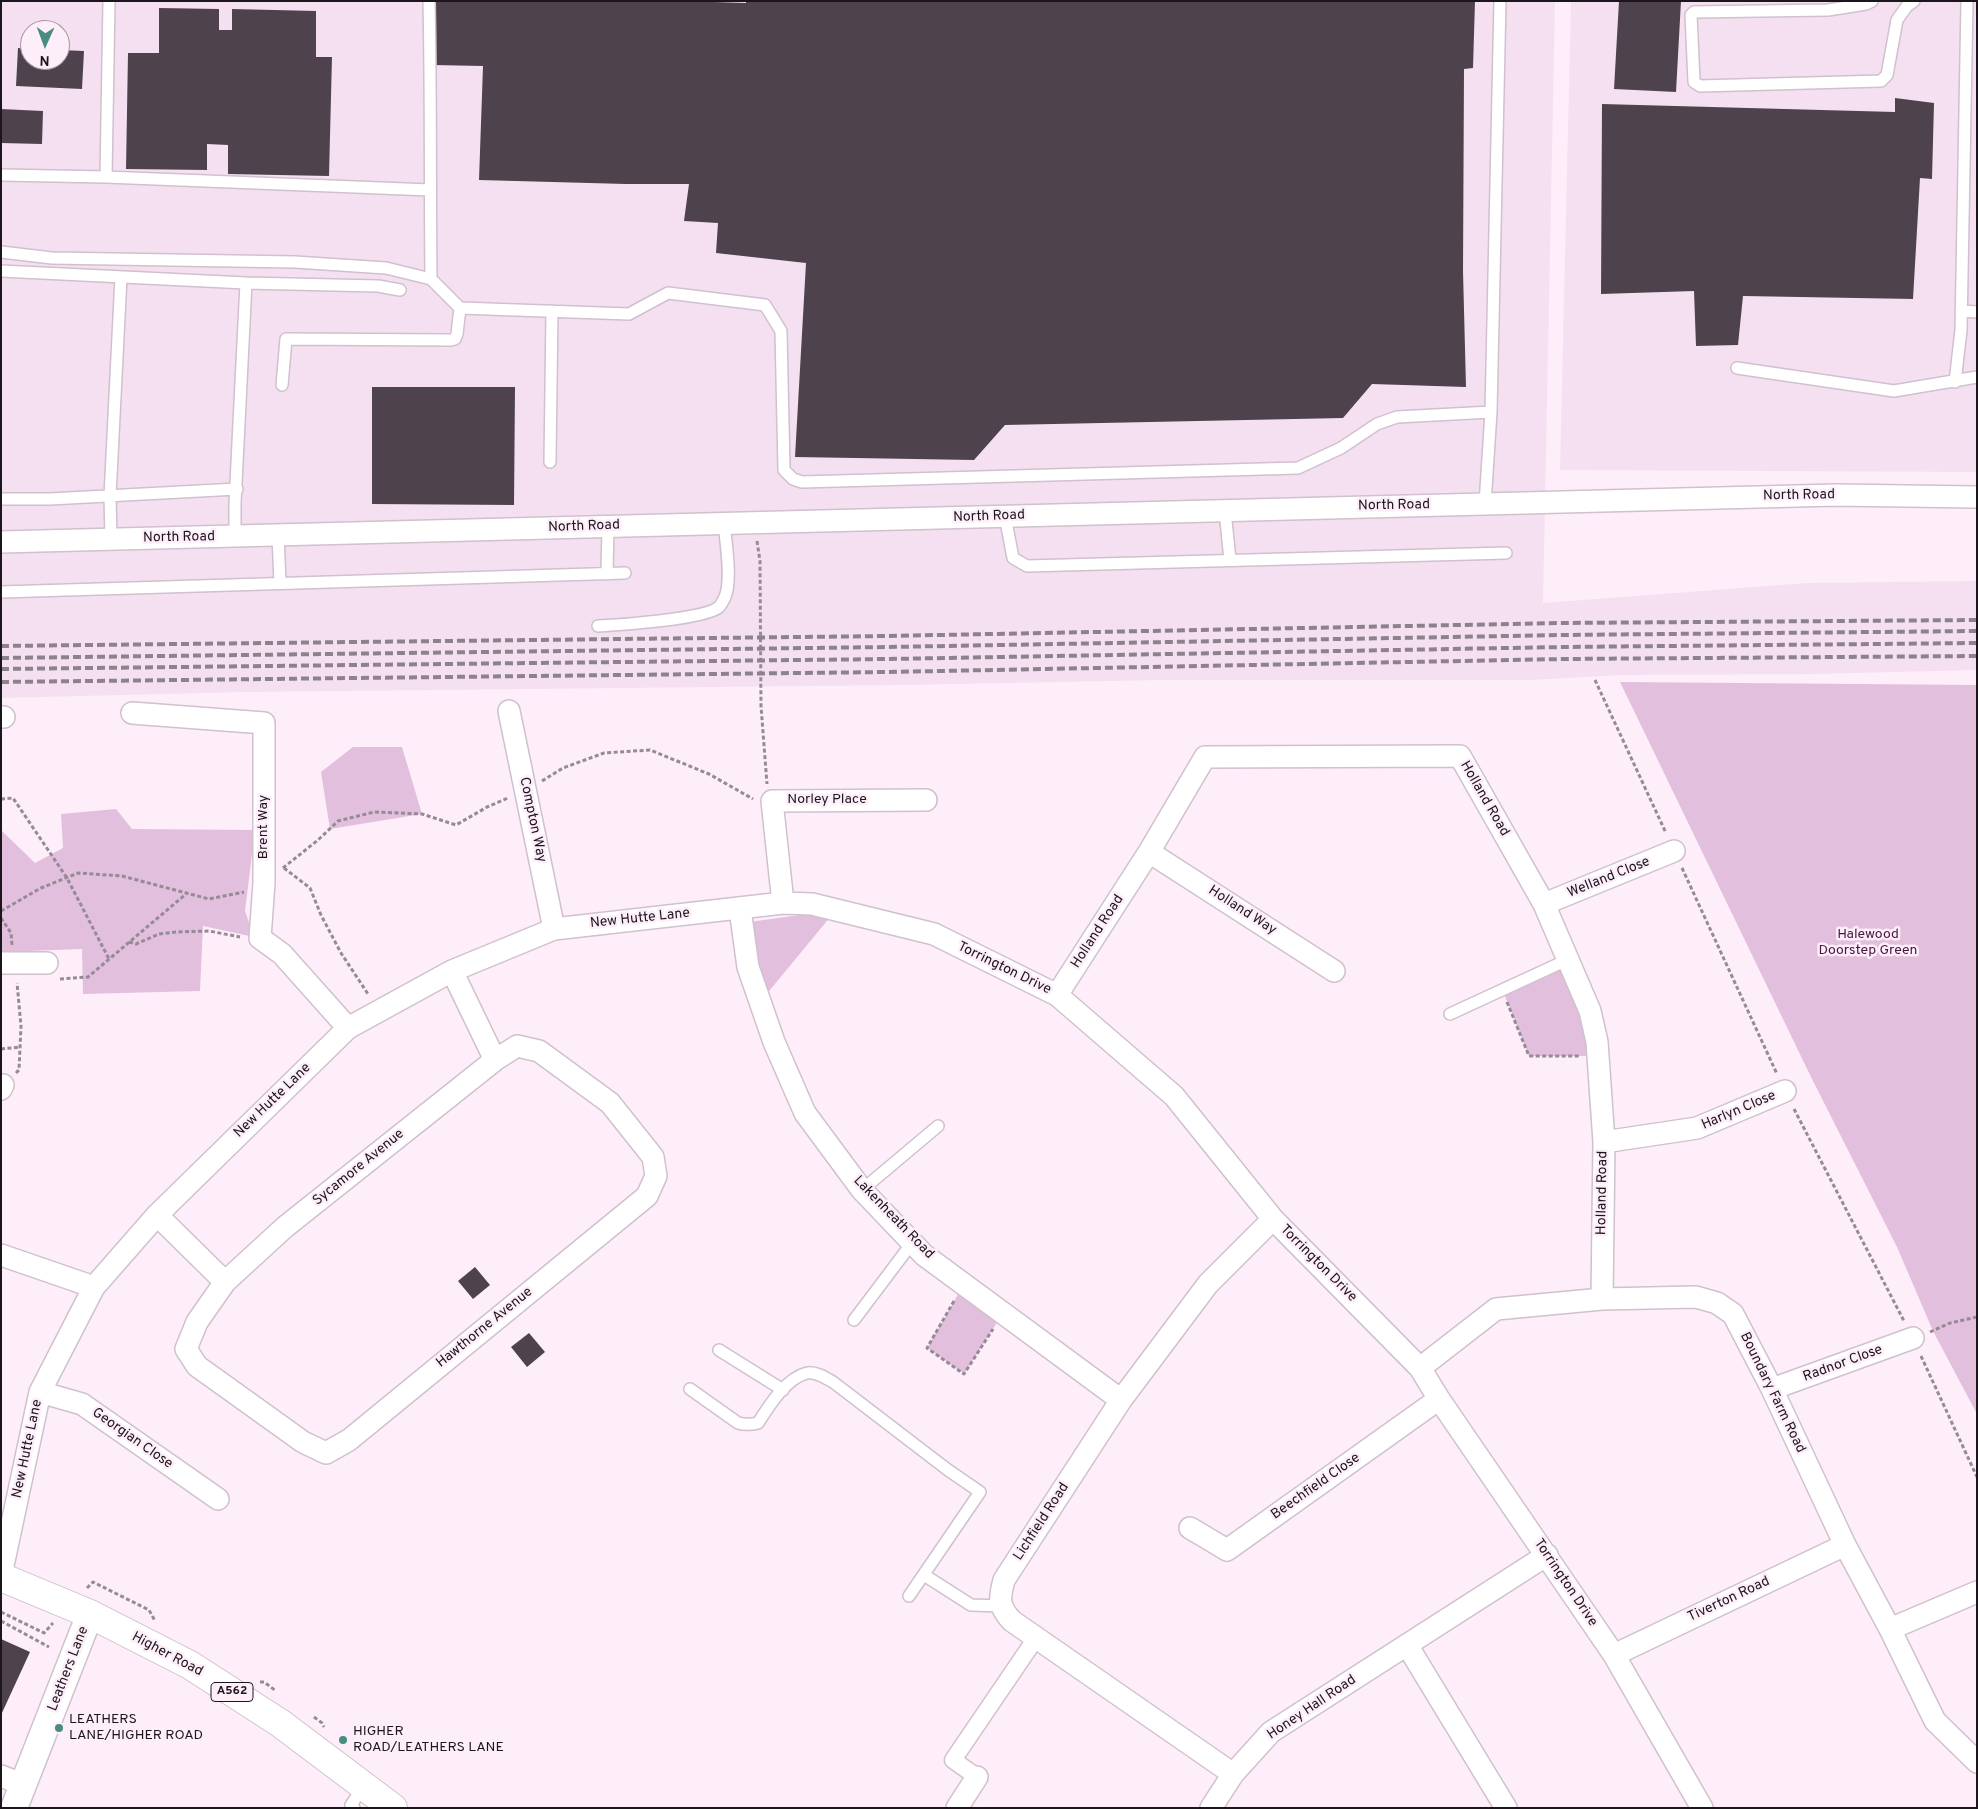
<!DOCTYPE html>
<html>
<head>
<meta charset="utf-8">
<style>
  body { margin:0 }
  #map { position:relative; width:1978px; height:1809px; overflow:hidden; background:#fdeefa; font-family:Overpass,sans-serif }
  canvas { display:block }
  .frame { position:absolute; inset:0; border:2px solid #1b161b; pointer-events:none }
  .north { position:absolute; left:20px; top:20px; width:50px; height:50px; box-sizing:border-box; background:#fdeefa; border:1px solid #a398a1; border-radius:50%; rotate:182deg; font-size:14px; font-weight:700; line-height:20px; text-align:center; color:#1b161b }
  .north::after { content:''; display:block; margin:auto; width:18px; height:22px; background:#498d81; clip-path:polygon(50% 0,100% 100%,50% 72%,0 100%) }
</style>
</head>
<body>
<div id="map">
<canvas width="1978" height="1809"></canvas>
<div class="frame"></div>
<div class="north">N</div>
</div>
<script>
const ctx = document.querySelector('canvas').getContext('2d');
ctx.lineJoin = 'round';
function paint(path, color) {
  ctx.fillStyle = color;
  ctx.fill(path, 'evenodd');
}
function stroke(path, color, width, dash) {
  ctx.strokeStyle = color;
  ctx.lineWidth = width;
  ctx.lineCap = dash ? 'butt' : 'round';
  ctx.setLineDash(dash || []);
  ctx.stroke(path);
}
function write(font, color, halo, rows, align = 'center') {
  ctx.font = font + ' Overpass,sans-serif';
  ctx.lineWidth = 5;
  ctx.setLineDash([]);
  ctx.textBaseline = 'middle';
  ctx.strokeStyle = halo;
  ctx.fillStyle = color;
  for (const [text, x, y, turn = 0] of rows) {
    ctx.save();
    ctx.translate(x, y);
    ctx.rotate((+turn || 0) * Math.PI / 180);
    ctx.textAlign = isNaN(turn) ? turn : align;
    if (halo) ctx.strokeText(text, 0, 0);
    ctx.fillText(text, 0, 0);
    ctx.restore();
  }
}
paint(new Path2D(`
  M1,1H1555L1543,603L1807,583L1977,581V670L1816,674L1624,675L1529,680H1161L905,685L245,692L1,698ZM30,30H60V60H30Z
  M1571,1H1977V472L1560,470Z`), '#f5e0f1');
paint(new Path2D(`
  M1620,682L1977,685V1414L1933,1331L1897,1247L1811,1077Z
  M353,747H402L422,814L330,829L321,772Z
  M116,809L132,829L255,830L245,911L254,937L203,926L200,991L83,994L82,949L1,952V830L35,863L63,848L61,814Z
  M836,910L760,1002L742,923Z
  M1567,960L1598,1056H1529L1502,989Z
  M964,1284L1003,1313L964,1374L927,1348Z`), '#e2bfdd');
paint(new Path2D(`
  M435,1H682L746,3V1H1475L1473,68L1464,69L1463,271L1466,387L1372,384L1343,418L1005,425L974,460L795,457L806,263L716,253L718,223L684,221L689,184H626L479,180L483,66L433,65Z
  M1619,1H1681L1676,92L1614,89Z
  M159,8L219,9V30H232V9L316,11V57H332L329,176L228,174V145L207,144V170L126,169L128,53H159Z
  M18,48L30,49V60H60V50L84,51L82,89L16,86Z
  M1895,98L1934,103L1932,179L1920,178L1913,299L1743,296L1738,345L1696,346L1694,291L1601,294L1602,104L1895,112Z
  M1,109L43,111L42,144L1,143Z
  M372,387H515L514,505L372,504Z
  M475,1267L490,1285L473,1299L458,1281Z
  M529,1333L545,1352L527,1367L511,1347Z
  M1,1639L30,1652L1,1715Z`), '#4e434c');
const service = new Path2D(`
  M429,1C431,94 430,187 431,279
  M1872,1L1866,4L1828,10L1694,12L1691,15L1694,82L1700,86L1881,81L1887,75L1897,20L1907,6L1914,1
  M1,175L106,177L430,190
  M106,177L109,1
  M1,252L52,258L295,262L386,268L431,279L460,308L629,314L668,293L765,305L781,331L784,470L793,479L802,482L1298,468L1341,448L1377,424L1397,417L1491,412
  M1,271L246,283L235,503V536
  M246,283L378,286L400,290
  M1961,311L1977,312
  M1737,368L1894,391L1977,377
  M1955,382L1961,330L1967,1
  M282,385L286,339L451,340L455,339L457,334L460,308
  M550,462L552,311
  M1,499H50L237,489
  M1485,504L1491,412L1500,1
  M1225,511L1230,560
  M1005,516L1013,558L1027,566L1506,553
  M278,535L280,583
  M111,539L110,496L121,277
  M607,574L608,526
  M1,592L625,573
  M598,626C619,625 706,619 719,607C721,605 724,599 725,597C732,581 726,542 724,524
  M1450,1014L1567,960
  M862,1190L938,1126
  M854,1320L912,1243
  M719,1350L783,1390
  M690,1389L738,1423C745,1425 750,1425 758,1423C769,1406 786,1378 807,1373C815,1371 826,1378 833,1382L948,1470L980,1492L909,1596
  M924,1575L971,1605L1001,1606
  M354,1808L351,1805L364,1786`);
const pedestrian = new Path2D(`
  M977,1777L953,1760L1036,1638`);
const minor = new Path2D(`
  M1,542L1836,495L1977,497
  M509,711L554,929
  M132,713L264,723V883L260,938L282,954L348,1028
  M1,717H4
  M1149,852L1334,971
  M783,903L772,801L926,800
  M1544,904L1674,851
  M740,909L748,967L774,1042L805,1113L862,1190L924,1255L1121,1400
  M1,963H47
  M1057,995L1149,852L1205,757L1460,756L1544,904L1590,1011L1597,1042L1604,1142L1602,1299
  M1,1089L3,1085
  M1604,1142L1697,1128L1785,1091
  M157,1215L225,1282L285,1227L495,1060L452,971
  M1,1255L94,1287
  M225,1282L197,1322L186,1349L197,1366L303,1442L326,1453L349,1440L647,1196L656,1176L653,1157L610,1103L539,1051L517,1046L495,1060
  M1420,1368L1496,1309L1602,1299L1696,1297L1717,1303L1733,1314L1772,1389L1845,1545L1890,1629L1935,1721L1977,1762
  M1772,1389L1913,1338
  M40,1392L82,1404L218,1499
  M1190,1528L1227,1550L1439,1399
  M1,1575L40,1392L94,1287L157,1215L348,1028L452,971L554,929L783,903L812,904L934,934L1057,995L1174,1096L1273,1219L1420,1368L1439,1399L1614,1655L1702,1808
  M1890,1629L1977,1592
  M1407,1645L1506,1808
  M1614,1655L1845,1545
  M1233,1774L1012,1621C998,1606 999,1599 1004,1580L1121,1400L1208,1284L1273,1219
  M1,1776L24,1785
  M957,1808L977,1777
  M1211,1808L1233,1774L1271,1732L1547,1555`);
const tertiary = new Path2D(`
  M14,1808L90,1614`);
const trunk = new Path2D(`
  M1,1577L90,1614L190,1665L280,1723L393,1808`);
stroke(service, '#cfc1cd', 14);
stroke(pedestrian, '#cfc1cd', 19);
stroke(minor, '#cfc1cd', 24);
stroke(tertiary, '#cfc1cd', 29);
stroke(trunk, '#cfc1cd', 30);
stroke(new Path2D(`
  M757,541L760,561L761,706L767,784
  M1595,680L1666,833
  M542,781L563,768L604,753L650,750L709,774L753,799
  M1,799L13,798L67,878L109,959
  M283,868L318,840L338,821L374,812L422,814L456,825L487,807L508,798
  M284,868L310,888L321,915L341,953L368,994
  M1682,868L1777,1074
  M1,911L41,888L78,873L122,876L209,899L244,892
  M1,918L11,933L12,945
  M129,942L136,944L159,934L176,932L209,931L240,937
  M60,979L88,977L186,894
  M1507,1002L1529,1056H1580
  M1,1049L20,1047
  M16,1073L19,1070L21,1026L17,983
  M1794,1109L1904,1321
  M954,1301L927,1348L964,1374L993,1329
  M1930,1332L1950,1323L1977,1317
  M1921,1356L1977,1477
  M87,1588L93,1582L149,1610L155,1621
  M1,1612L44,1633L53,1623
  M1,1621L49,1647
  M260,1682H264L276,1691
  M314,1717L322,1723L324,1727`), '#958b94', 3, [4, 2.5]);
stroke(service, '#fff', 11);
stroke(pedestrian, '#fff', 16);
stroke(minor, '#fff', 21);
stroke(tertiary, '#fff', 26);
stroke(trunk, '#fff', 28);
stroke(new Path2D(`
  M1,646L887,636L1563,623L1977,620
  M1,658L888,647L1563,635L1977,631
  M1,669L888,659L1564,647L1977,643
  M1,682L888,672L1564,659L1977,656`), '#8c828b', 4, [8, 4]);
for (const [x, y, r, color] of [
  [59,1728,5,"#498d81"],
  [343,1740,5,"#498d81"]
]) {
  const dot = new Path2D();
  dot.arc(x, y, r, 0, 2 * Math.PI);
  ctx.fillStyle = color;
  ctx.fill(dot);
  stroke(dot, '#fdeefa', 2);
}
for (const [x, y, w] of [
  [232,1692,42]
]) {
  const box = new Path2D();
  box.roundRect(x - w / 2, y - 9.5, w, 19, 4);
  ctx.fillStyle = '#fdeefa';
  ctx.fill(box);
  stroke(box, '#1b161b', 1);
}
write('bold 12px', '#1b161b', null, [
  ["A562",232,1692]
]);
write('14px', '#1b161b', '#fdeefa', [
  ["North Road",1799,496,-1],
  ["North Road",1394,506,-1],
  ["North Road",989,517,-2],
  ["North Road",584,527,-2],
  ["North Road",179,538,-1],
  ["Holland Road",1484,799,60],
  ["Norley Place",827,800],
  ["Compton Way",532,820,78],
  ["Brent Way",264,827,-90],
  ["Welland Close",1609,878,-22],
  ["Holland Way",1242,911,33],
  ["New Hutte Lane",640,919,-6],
  ["Holland Road",1098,932,-57],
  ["Torrington Drive",1004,969,26],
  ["New Hutte Lane",273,1101,-44],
  ["Harlyn Close",1739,1111,-23],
  ["Sycamore Avenue",359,1168,-39],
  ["Holland Road",1603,1193,-89],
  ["Lakenheath Road",893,1218,46],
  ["Torrington Drive",1318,1264,45],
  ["Hawthorne Avenue",485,1328,-39],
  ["Radnor Close",1843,1364,-20],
  ["Boundary Farm Road",1772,1393,64],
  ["Georgian Close",132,1439,35],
  ["New Hutte Lane",28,1449,-78],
  ["Beechfield Close",1316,1487,-35],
  ["Lichfield Road",1042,1522,-57],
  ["Torrington Drive",1565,1583,56],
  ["Tiverton Road",1729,1600,-25],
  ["Higher Road",167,1655,28],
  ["Leathers Lane",69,1669,-69],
  ["Honey Hall Road",1312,1708,-34]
]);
write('14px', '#461642', '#fdeefa', [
  ["Halewood",1868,935],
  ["Doorstep Green",1868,951]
]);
write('14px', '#1b161b', '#fdeefa', [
  ["LEATHERS",69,1720],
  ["LANE/HIGHER ROAD",69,1736],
  ["HIGHER",353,1732],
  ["ROAD/LEATHERS LANE",353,1748]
], 'left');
</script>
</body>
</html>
